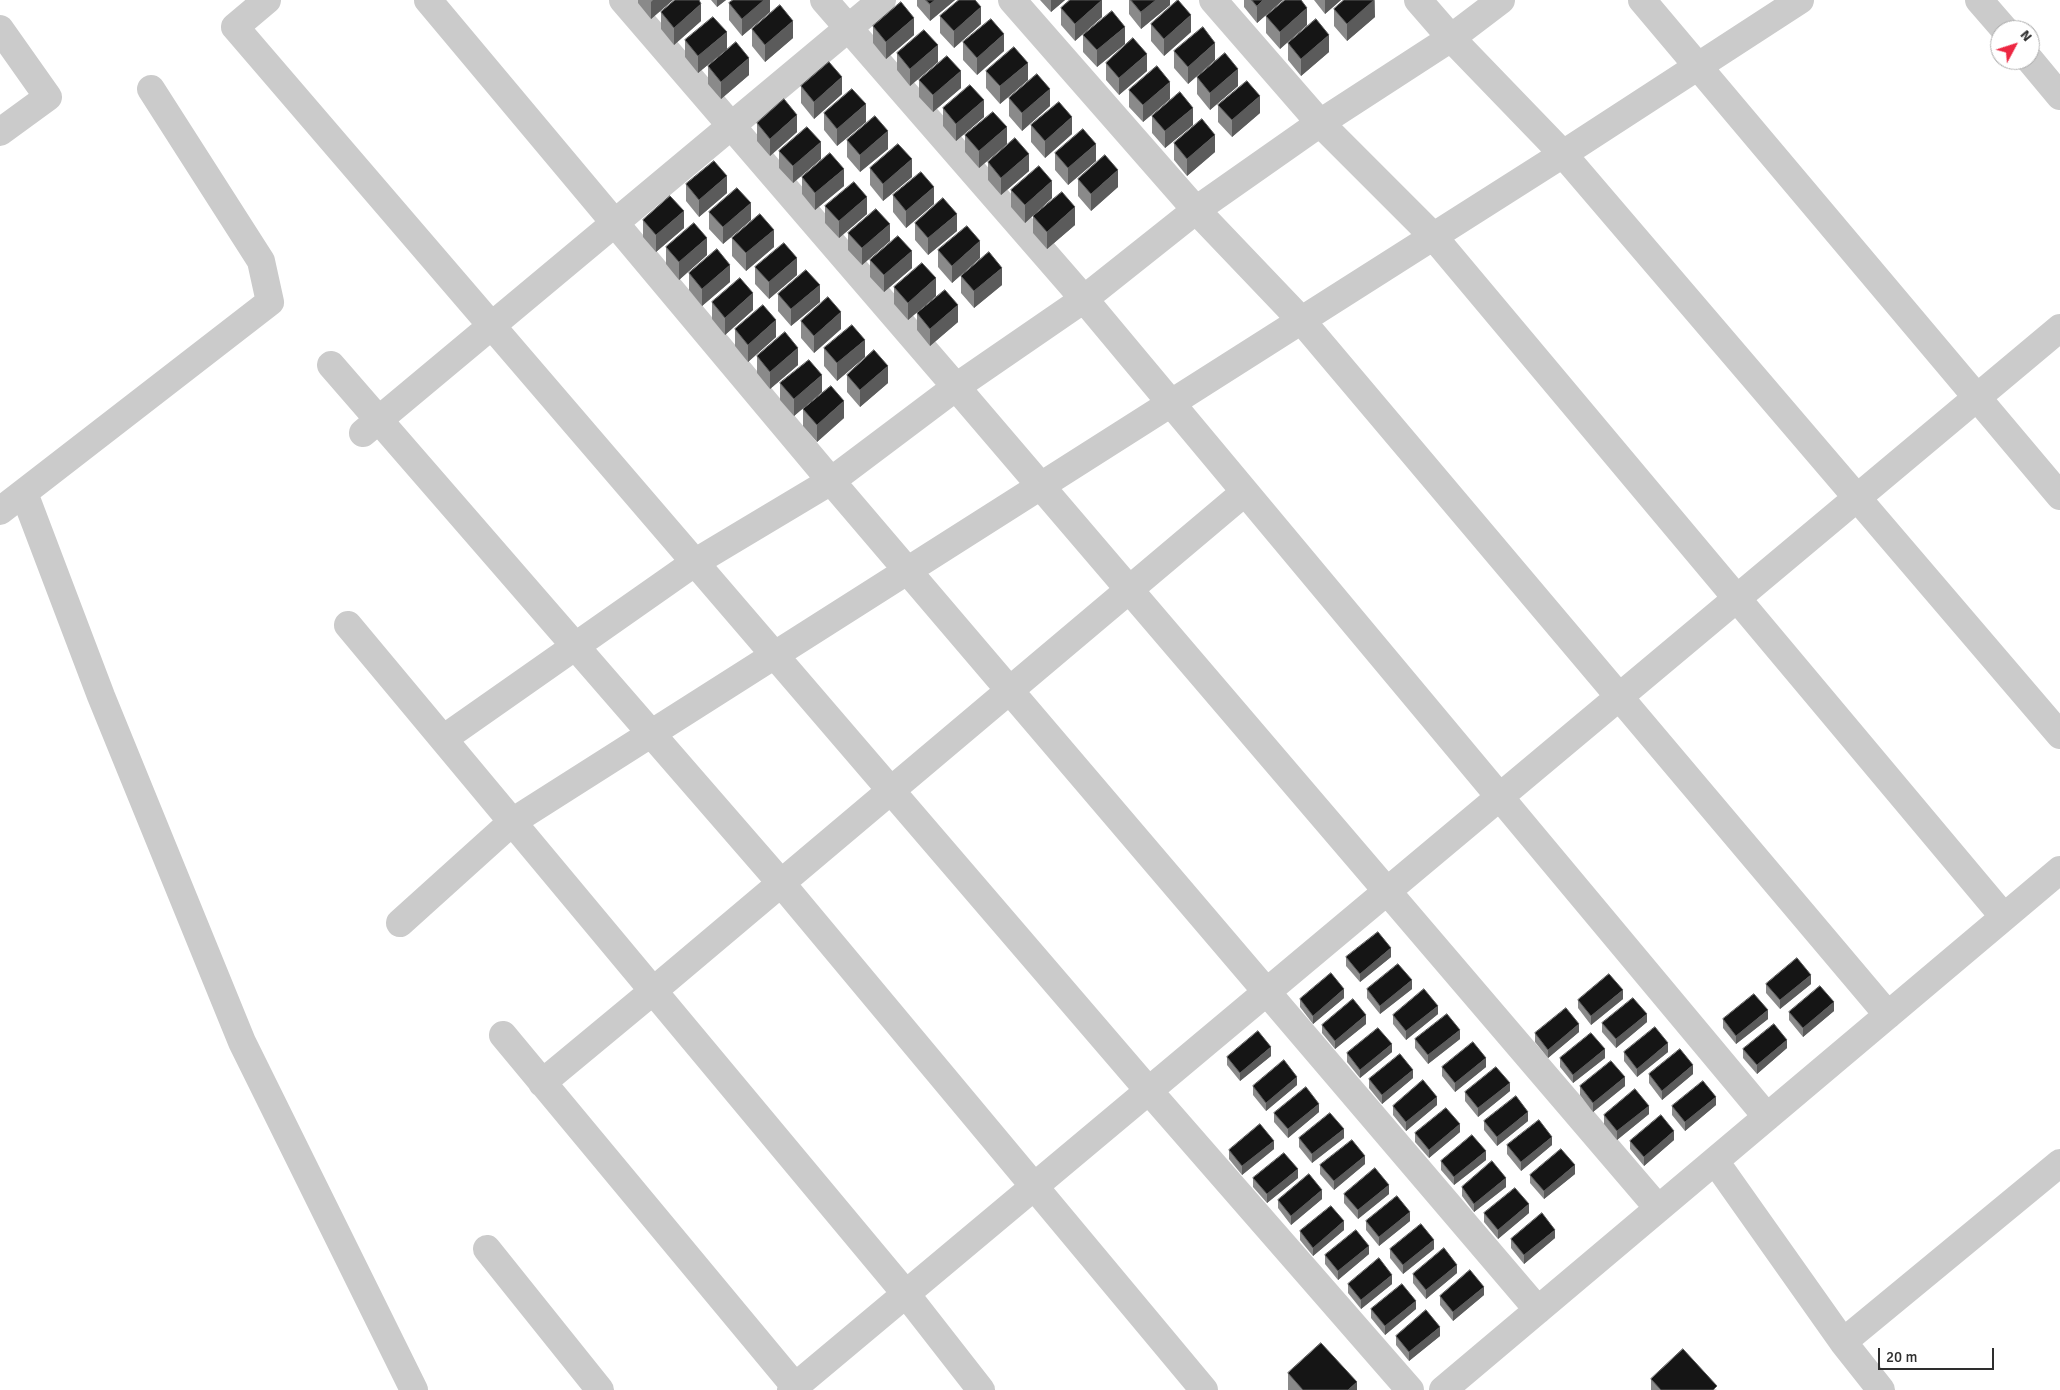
<!DOCTYPE html>
<html>
<head>
<meta charset="utf-8">
<style>
  body { margin:0 }
  #map { position:relative; width:2060px; height:1390px; overflow:hidden; background:#fff; font-family:Signika,sans-serif }
  canvas { display:block }
  .north { position:absolute; left:1990px; top:20px; width:50px; height:50px; box-sizing:border-box; background:#fff; border:1px solid #ababab; border-radius:50%; rotate:50deg; font-size:14px; font-weight:700; line-height:20px; text-align:center; color:#2e2e2e }
  .north::after { content:''; display:block; margin:auto; width:18px; height:22px; background:#ed2742; clip-path:polygon(50% 0,100% 100%,50% 72%,0 100%) }
  .scale { position:absolute; left:1878px; top:1348px; width:116px; height:22px; box-sizing:border-box; border:2px solid #2e2e2e; border-top:0; padding-left:6px; font-size:15px; line-height:18px; white-space:nowrap; color:#2e2e2e; -webkit-text-stroke:4px #fff; paint-order:stroke }
</style>
</head>
<body>
<div id="map">
<canvas width="2060" height="1390"></canvas>
<div class="north">N</div>
<div class="scale">20 m</div>
</div>
<script>
const ctx = document.querySelector('canvas').getContext('2d');
ctx.lineJoin = 'round';
function stroke(path, color, width, dash) {
  ctx.strokeStyle = color;
  ctx.lineWidth = width;
  ctx.lineCap = dash ? 'butt' : 'round';
  ctx.setLineDash(dash || []);
  ctx.stroke(path);
}
function paint(path, color) {
  ctx.fillStyle = color;
  ctx.fill(path, 'evenodd');
}
stroke(new Path2D(`
  M267,0L235,27L1149,1091L1410,1390
  M428,0L831,481L1538,1310
  M623,0L956,387L1658,1208
  M824,0L1084,299L1767,1117
  M1012,0L1196,210L1301,320L1888,1015
  M1213,0L1320,123L1433,236L2004,917
  M1418,0L1451,38L1563,154L2060,735
  M1642,0L2060,496
  M1979,0L2005,30
  M0,29L48,97L0,132
  M2030,60L2060,96
  M331,365L781,883L1204,1390
  M363,433L882,0
  M24,493L101,696L242,1042L414,1390
  M0,511L270,302L261,261L151,89
  M348,625L906,1294L981,1390
  M443,739L694,563L831,481L956,387L1084,299L1196,210L1320,123L1451,38L1501,0
  M400,923L512,822L1563,154L1800,0
  M503,1035L798,1390
  M542,1083L653,991L1245,492
  M1715,1161L1843,1342L1881,1390
  M487,1249L600,1390
  M1843,1342L2060,1163
  M791,1390L2060,328
  M1443,1390L2060,870`), '#cbcbcb', 28);
paint(new Path2D(`
  M638,0H673L651,19L638,3Z
  M711,0H726L717,7Z
  M770,0V12L742,36L729,20V3Z
  M917,0H955L930,21L917,6Z
  M1040,0H1065L1051,12Z
  M1129,0H1170V5L1141,29L1129,14Z
  M1244,0H1283L1257,23L1244,7Z
  M1314,0H1341L1325,14Z
  M1375,0V17L1347,41L1334,26V9Z
  M1061,8L1102,17L1075,41L1061,25Z
  M661,12L701,21L674,45L661,29Z
  M940,16L981,24L954,48L940,33Z
  M1266,16L1307,25L1280,49L1266,33Z
  M1151,24L1191,32L1164,56L1151,41Z
  M873,26L914,35L886,59L873,43Z
  M752,29L793,38L765,62L752,46Z
  M1083,35L1125,44L1097,67L1083,52Z
  M685,40L727,49L698,73L685,57Z
  M963,42L1004,51L977,75L963,60Z
  M1288,43L1329,52L1301,76L1288,60Z
  M1174,51L1215,60L1188,84L1174,68Z
  M897,53L938,62L910,86L897,70Z
  M1106,63L1147,71L1119,95L1106,80Z
  M708,66L749,75L721,99L708,84Z
  M986,71L1028,80L1000,104L986,88Z
  M1197,77L1238,86L1210,110L1197,94Z
  M919,80L961,88L933,112L919,97Z
  M801,86L842,94L814,119L801,103Z
  M1129,90L1170,99L1143,122L1129,107Z
  M1009,98L1050,106L1022,131L1009,116Z
  M1218,105L1260,113L1232,137L1218,122Z
  M943,108L984,117L956,141L943,126Z
  M824,113L866,122L837,146L824,130Z
  M1152,116L1193,125L1165,148L1152,133Z
  M757,123L797,132L770,156L757,141Z
  M1031,125L1072,134L1045,158L1031,142Z
  M965,135L1007,144L979,168L965,152Z
  M847,140L888,149L860,172L847,157Z
  M1174,143L1215,152L1187,176L1174,160Z
  M779,151L821,159L793,183L779,168Z
  M1055,153L1096,161L1068,185L1055,170Z
  M988,162L1029,171L1001,195L988,180Z
  M870,168L912,177L883,201L870,185Z
  M802,177L844,186L815,210L802,194Z
  M1078,179L1118,187L1091,211L1078,196Z
  M686,184L727,193L699,217L686,201Z
  M1011,190L1052,198L1025,223L1011,207Z
  M893,195L934,204L906,228L893,212Z
  M825,206L867,214L839,238L825,223Z
  M709,212L751,220L723,244L709,229Z
  M1033,216L1075,225L1047,249L1033,233Z
  M643,220L684,228L656,252L643,237Z
  M915,223L957,231L928,255L915,240Z
  M848,233L890,241L862,265L848,250Z
  M732,238L774,247L746,271L732,256Z
  M666,247L707,255L679,280L666,264Z
  M938,250L980,258L952,283L938,267Z
  M870,260L912,268L884,292L870,277Z
  M755,267L797,275L769,299L755,284Z
  M689,273L730,282L702,306L689,290Z
  M961,276L1002,285L974,308L961,293Z
  M894,287L936,296L908,320L894,304Z
  M778,294L820,302L791,326L778,311Z
  M712,302L753,310L725,335L712,319Z
  M917,313L958,322L930,346L917,330Z
  M801,321L841,329L814,353L801,338Z
  M735,329L776,337L748,362L735,346Z
  M824,348L865,357L837,381L824,366Z
  M757,356L798,365L770,389L757,373Z
  M847,375L888,383L860,407L847,392Z
  M780,383L822,392L794,416L780,400Z
  M803,409L844,418L817,442L803,426Z
  M1346,957H1391L1360,982L1346,966Z
  M1766,984H1811L1780,1009L1766,993Z
  M1367,989H1412L1380,1014L1367,998Z
  M1344,998L1313,1024L1300,1007V999Z
  M1623,999L1591,1025L1578,1008V1000Z
  M1834,1011L1803,1037L1789,1020V1012Z
  M1438,1014L1406,1040L1393,1024V1015Z
  M1723,1019H1768L1736,1044L1723,1028Z
  M1647,1022L1616,1048L1602,1032V1023Z
  M1366,1024L1335,1049L1322,1033V1025Z
  M1579,1032L1548,1058L1535,1042V1033Z
  M1415,1039H1460L1428,1064L1415,1048Z
  M1787,1048L1757,1074L1743,1058V1049Z
  M1392,1052L1360,1078L1347,1062V1053Z
  M1624,1052H1668L1637,1077L1624,1061Z
  M1271,1056L1240,1081L1227,1065V1057Z
  M1560,1058H1605L1573,1083L1560,1067Z
  M1442,1067H1486L1455,1092L1442,1076Z
  M1649,1074H1693L1662,1100L1649,1083Z
  M1413,1078L1382,1104L1369,1088V1079Z
  M1297,1085L1266,1111L1253,1095V1086Z
  M1580,1086H1625L1593,1112L1580,1095Z
  M1510,1091L1478,1117L1465,1101V1092Z
  M1437,1105L1406,1131L1393,1115V1106Z
  M1716,1105L1685,1131L1672,1115V1106Z
  M1319,1112L1288,1138L1274,1122V1113Z
  M1649,1114L1617,1140L1604,1124V1115Z
  M1484,1121H1528L1497,1146L1484,1130Z
  M1460,1132L1429,1158L1415,1142V1133Z
  M1299,1138H1344L1312,1163L1299,1147Z
  M1674,1140L1644,1166L1630,1149V1141Z
  M1507,1145H1552L1521,1171L1507,1154Z
  M1274,1149L1242,1175L1229,1159V1150Z
  M1486,1160L1454,1185L1441,1170V1161Z
  M1365,1164L1334,1190L1320,1174V1165Z
  M1575,1174L1544,1199L1530,1183V1175Z
  M1253,1178H1298L1267,1203L1253,1187Z
  M1462,1187H1506L1474,1212L1462,1196Z
  M1344,1194H1389L1358,1219L1344,1203Z
  M1322,1199L1291,1225L1278,1208V1200Z
  M1484,1213H1529L1498,1239L1484,1222Z
  M1366,1221H1410L1379,1246L1366,1230Z
  M1344,1230L1313,1256L1300,1240V1231Z
  M1555,1238L1524,1264L1511,1248V1239Z
  M1390,1249H1434L1403,1274L1390,1258Z
  M1369,1254L1338,1280L1325,1264V1255Z
  M1457,1273L1426,1299L1413,1283V1274Z
  M1348,1284H1392L1361,1309L1348,1293Z
  M1484,1295L1453,1321L1440,1305V1296Z
  M1371,1309H1416L1385,1335L1371,1318Z
  M1396,1336H1440L1409,1361L1396,1345Z
  M1288,1373L1357,1390H1288Z
  M1651,1379L1717,1390H1651Z`), '#8a8a8a');
paint(new Path2D(`
  M653,0H673L651,19V2Z
  M717,0H726L717,7Z
  M764,0H770V12L742,36V19Z
  M935,0H955L930,21V4Z
  M1051,0H1065L1051,12Z
  M1102,0V17L1075,41V24Z
  M1156,0H1170V5L1141,29V12Z
  M1263,0H1283L1257,23V6Z
  M1325,0H1341L1325,14Z
  M1374,0L1375,17L1347,41V24Z
  M701,4V21L674,45V28Z
  M981,7V24L954,48V31Z
  M1307,8V25L1280,49V32Z
  M1191,15V32L1164,56V39Z
  M914,18V35L886,59V42Z
  M793,21V38L765,62V45Z
  M1125,27V44L1097,67V50Z
  M727,32V49L698,73V56Z
  M1004,34V51L977,75V58Z
  M1329,35V52L1301,76V59Z
  M1215,43V60L1188,84V67Z
  M938,45V62L910,86V69Z
  M1147,54V71L1119,95V78Z
  M749,58V75L721,99V82Z
  M1028,63V80L1000,104V86Z
  M1238,69V86L1210,110V93Z
  M961,71V88L933,112V95Z
  M842,77V94L814,119V102Z
  M1170,82V99L1143,122V105Z
  M1050,89V106L1022,131V113Z
  M1260,96V113L1232,137V120Z
  M984,100V117L956,141V124Z
  M866,104V122L837,146V129Z
  M1193,108V125L1165,148V131Z
  M797,115V132L770,156V139Z
  M1072,117V134L1045,158V141Z
  M1007,127V144L979,168V151Z
  M888,131V149L860,172V155Z
  M1215,135V152L1187,176V159Z
  M821,142V159L793,183V166Z
  M1096,144V161L1068,185V168Z
  M1029,154V171L1001,195V178Z
  M912,159V177L883,201V184Z
  M844,169V186L815,210V193Z
  M1118,170V187L1091,211V194Z
  M727,176V193L699,217V200Z
  M1052,181V198L1025,223V205Z
  M934,187V204L906,228V211Z
  M867,197V214L839,238V221Z
  M751,203V220L723,244V227Z
  M1075,207V225L1047,249V232Z
  M684,211V228L656,252V235Z
  M957,214V231L928,255V238Z
  M890,224V241L862,265V248Z
  M774,230V247L746,271V253Z
  M707,238V255L679,280V262Z
  M980,241V258L952,283V266Z
  M912,251V268L884,292V275Z
  M797,258V275L769,299V282Z
  M730,265V282L702,306V289Z
  M1002,268V285L974,308V291Z
  M936,278V296L908,320V303Z
  M820,285V302L791,326V309Z
  M753,293V310L725,335V318Z
  M958,305V322L930,346V329Z
  M841,312V329L814,353V336Z
  M776,320V337L748,362V345Z
  M865,340V357L837,381V363Z
  M798,348V365L770,389V372Z
  M888,366V383L860,407V390Z
  M822,375V392L794,416V399Z
  M844,401V418L817,442V425Z
  M1391,948V957L1360,982V974Z
  M1811,975V984L1780,1009V1000Z
  M1412,980V989L1380,1014V1006Z
  M1344,989V998L1313,1024V1016Z
  M1623,990V999L1591,1025V1016Z
  M1834,1002V1011L1803,1037V1028Z
  M1438,1006V1014L1406,1040V1031Z
  M1768,1010V1019L1736,1044V1036Z
  M1647,1014V1022L1616,1048V1039Z
  M1366,1015V1024L1335,1049V1041Z
  M1579,1024V1032L1548,1058V1050Z
  M1460,1030V1039L1428,1064V1055Z
  M1787,1040V1048L1757,1074V1065Z
  M1668,1043V1052L1637,1077V1069Z
  M1392,1044V1052L1360,1078V1070Z
  M1271,1047V1056L1240,1081V1073Z
  M1605,1049V1058L1573,1083V1075Z
  M1486,1058V1067L1455,1092V1083Z
  M1693,1065V1074L1662,1100V1091Z
  M1413,1070V1078L1382,1104V1095Z
  M1297,1077V1085L1266,1111V1103Z
  M1625,1077V1086L1593,1112V1103Z
  M1510,1083V1091L1478,1117V1108Z
  M1437,1097V1105L1406,1131V1122Z
  M1716,1097V1105L1685,1131V1122Z
  M1319,1104V1112L1288,1138V1129Z
  M1649,1106V1114L1617,1140V1131Z
  M1528,1112V1121L1497,1146V1137Z
  M1460,1124V1132L1429,1158V1150Z
  M1344,1129V1138L1312,1163V1154Z
  M1674,1131V1140L1644,1166V1157Z
  M1552,1137V1145L1521,1171V1162Z
  M1274,1141V1149L1242,1175V1166Z
  M1486,1151V1160L1454,1185V1177Z
  M1365,1156V1164L1334,1190V1181Z
  M1575,1165V1174L1544,1199V1191Z
  M1298,1169V1178L1267,1203V1194Z
  M1506,1178V1187L1474,1212V1204Z
  M1389,1185V1194L1358,1219V1210Z
  M1322,1190V1199L1291,1225V1216Z
  M1529,1204V1213L1498,1239V1230Z
  M1410,1212V1221L1379,1246V1237Z
  M1344,1221V1230L1313,1256V1248Z
  M1555,1230V1238L1524,1264V1255Z
  M1434,1240V1249L1403,1274V1265Z
  M1369,1246V1254L1338,1280V1271Z
  M1457,1265V1273L1426,1299V1290Z
  M1392,1275V1284L1361,1309V1300Z
  M1484,1287V1295L1453,1321V1312Z
  M1416,1301V1309L1385,1335V1326Z
  M1440,1327V1336L1409,1361V1352Z
  M1357,1382V1390H1348Z`), '#5b5b5b');
const building = new Path2D(`
  M675,0H699L701,4L674,28L661,12Z
  M733,0H764L742,19L729,3Z
  M926,0H935L930,4Z
  M959,0H975L981,7L954,31L940,16Z
  M1070,0H1102L1075,24L1061,8Z
  M1131,0H1156L1141,12Z
  M1178,0L1191,15L1164,39L1151,24Z
  M1252,0H1263L1257,6Z
  M1285,0H1301L1307,8L1280,32L1266,16Z
  M1344,0H1374L1347,24L1334,9Z
  M901,2L914,18L886,42L873,26Z
  M780,5L793,21L765,45L752,29Z
  M1112,11L1125,27L1097,50L1083,35Z
  M713,17L727,32L698,56L685,40Z
  M991,19L1004,34L977,58L963,42Z
  M1316,19L1329,35L1301,59L1288,43Z
  M1203,27L1215,43L1188,67L1174,51Z
  M924,30L938,45L910,69L897,53Z
  M1133,38L1147,54L1119,78L1106,63Z
  M736,42L749,58L721,82L708,66Z
  M1014,47L1028,63L1000,86L986,71Z
  M1225,53L1238,69L1210,93L1197,77Z
  M947,56L961,71L933,95L919,80Z
  M829,62L842,77L814,102L801,86Z
  M1157,66L1170,82L1143,105L1129,90Z
  M1037,74L1050,89L1022,113L1009,98Z
  M1247,81L1260,96L1232,120L1218,105Z
  M970,85L984,100L956,124L943,108Z
  M852,89L866,104L837,129L824,113Z
  M1180,92L1193,108L1165,131L1152,116Z
  M784,99L797,115L770,139L757,123Z
  M1059,102L1072,117L1045,141L1031,125Z
  M993,112L1007,127L979,151L965,135Z
  M875,116L888,131L860,155L847,140Z
  M1202,119L1215,135L1187,159L1174,143Z
  M807,127L821,142L793,166L779,151Z
  M1083,129L1096,144L1068,168L1055,153Z
  M1015,138L1029,154L1001,178L988,162Z
  M898,144L912,159L883,184L870,168Z
  M830,153L844,169L815,193L802,177Z
  M1105,155L1118,170L1091,194L1078,179Z
  M714,161L727,176L699,200L686,184Z
  M1039,166L1052,181L1025,205L1011,190Z
  M921,172L934,187L906,211L893,195Z
  M854,182L867,197L839,221L825,206Z
  M737,188L751,203L723,227L709,212Z
  M1062,192L1075,207L1047,232L1033,216Z
  M670,196L684,211L656,235L643,220Z
  M943,198L957,214L928,238L915,223Z
  M876,209L890,224L862,248L848,233Z
  M760,214L774,230L746,253L732,238Z
  M694,223L707,238L679,262L666,247Z
  M967,226L980,241L952,266L938,250Z
  M898,236L912,251L884,275L870,260Z
  M784,243L797,258L769,282L755,267Z
  M717,249L730,265L702,289L689,273Z
  M989,252L1002,268L974,291L961,276Z
  M922,263L936,278L908,303L894,287Z
  M806,270L820,285L791,309L778,294Z
  M740,278L753,293L725,318L712,302Z
  M945,290L958,305L930,329L917,313Z
  M828,297L841,312L814,336L801,321Z
  M763,305L776,320L748,345L735,329Z
  M852,325L865,340L837,363L824,348Z
  M785,332L798,348L770,372L757,356Z
  M874,350L888,366L860,390L847,375Z
  M809,360L822,375L794,399L780,383Z
  M831,386L844,401L817,425L803,409Z
  M1378,932L1391,948L1360,974L1346,957Z
  M1797,958L1811,975L1780,1000L1766,984Z
  M1398,964L1412,980L1380,1006L1367,989Z
  M1331,973L1344,989L1313,1016L1300,999Z
  M1609,974L1623,990L1591,1016L1578,1000Z
  M1820,986L1834,1002L1803,1028L1789,1012Z
  M1424,989L1438,1006L1406,1031L1393,1015Z
  M1754,994L1768,1010L1736,1036L1723,1019Z
  M1633,998L1647,1014L1616,1039L1602,1023Z
  M1353,999L1366,1015L1335,1041L1322,1025Z
  M1566,1008L1579,1024L1548,1050L1535,1033Z
  M1447,1014L1460,1030L1428,1055L1415,1039Z
  M1774,1024L1787,1040L1757,1065L1743,1049Z
  M1655,1027L1668,1043L1637,1069L1624,1052Z
  M1378,1028L1392,1044L1360,1070L1347,1053Z
  M1258,1031L1271,1047L1240,1073L1227,1057Z
  M1591,1033L1605,1049L1573,1075L1560,1058Z
  M1473,1042L1486,1058L1455,1083L1442,1067Z
  M1680,1049L1693,1065L1662,1091L1649,1074Z
  M1400,1054L1413,1070L1382,1095L1369,1079Z
  M1284,1060L1297,1077L1266,1103L1253,1086Z
  M1611,1061L1625,1077L1593,1103L1580,1086Z
  M1496,1067L1510,1083L1478,1108L1465,1092Z
  M1423,1080L1437,1097L1406,1122L1393,1106Z
  M1703,1081L1716,1097L1685,1122L1672,1106Z
  M1306,1087L1319,1104L1288,1129L1274,1113Z
  M1635,1089L1649,1106L1617,1131L1604,1115Z
  M1516,1096L1528,1112L1497,1137L1484,1121Z
  M1446,1108L1460,1124L1429,1150L1415,1133Z
  M1330,1113L1344,1129L1312,1154L1299,1138Z
  M1661,1115L1674,1131L1644,1157L1630,1141Z
  M1539,1120L1552,1137L1521,1162L1507,1145Z
  M1260,1124L1274,1141L1242,1166L1229,1150Z
  M1472,1135L1486,1151L1454,1177L1441,1161Z
  M1352,1140L1365,1156L1334,1181L1320,1165Z
  M1561,1149L1575,1165L1544,1191L1530,1175Z
  M1284,1153L1298,1169L1267,1194L1253,1178Z
  M1492,1161L1506,1178L1474,1204L1462,1187Z
  M1375,1168L1389,1185L1358,1210L1344,1194Z
  M1309,1174L1322,1190L1291,1216L1278,1200Z
  M1515,1188L1529,1204L1498,1230L1484,1213Z
  M1397,1196L1410,1212L1379,1237L1366,1221Z
  M1331,1206L1344,1221L1313,1248L1300,1231Z
  M1542,1213L1555,1230L1524,1255L1511,1239Z
  M1421,1224L1434,1240L1403,1265L1390,1249Z
  M1356,1230L1369,1246L1338,1271L1325,1255Z
  M1444,1248L1457,1265L1426,1290L1413,1274Z
  M1379,1258L1392,1275L1361,1300L1348,1284Z
  M1470,1270L1484,1287L1453,1312L1440,1296Z
  M1402,1284L1416,1301L1385,1326L1371,1309Z
  M1426,1310L1440,1327L1409,1352L1396,1336Z
  M1321,1343L1357,1382L1348,1390H1303L1288,1373Z
  M1683,1349L1717,1386L1713,1390H1661L1651,1379Z`);
paint(building, '#151515');
stroke(building, '#5b5b5b', 1);
</script>
</body>
</html>
